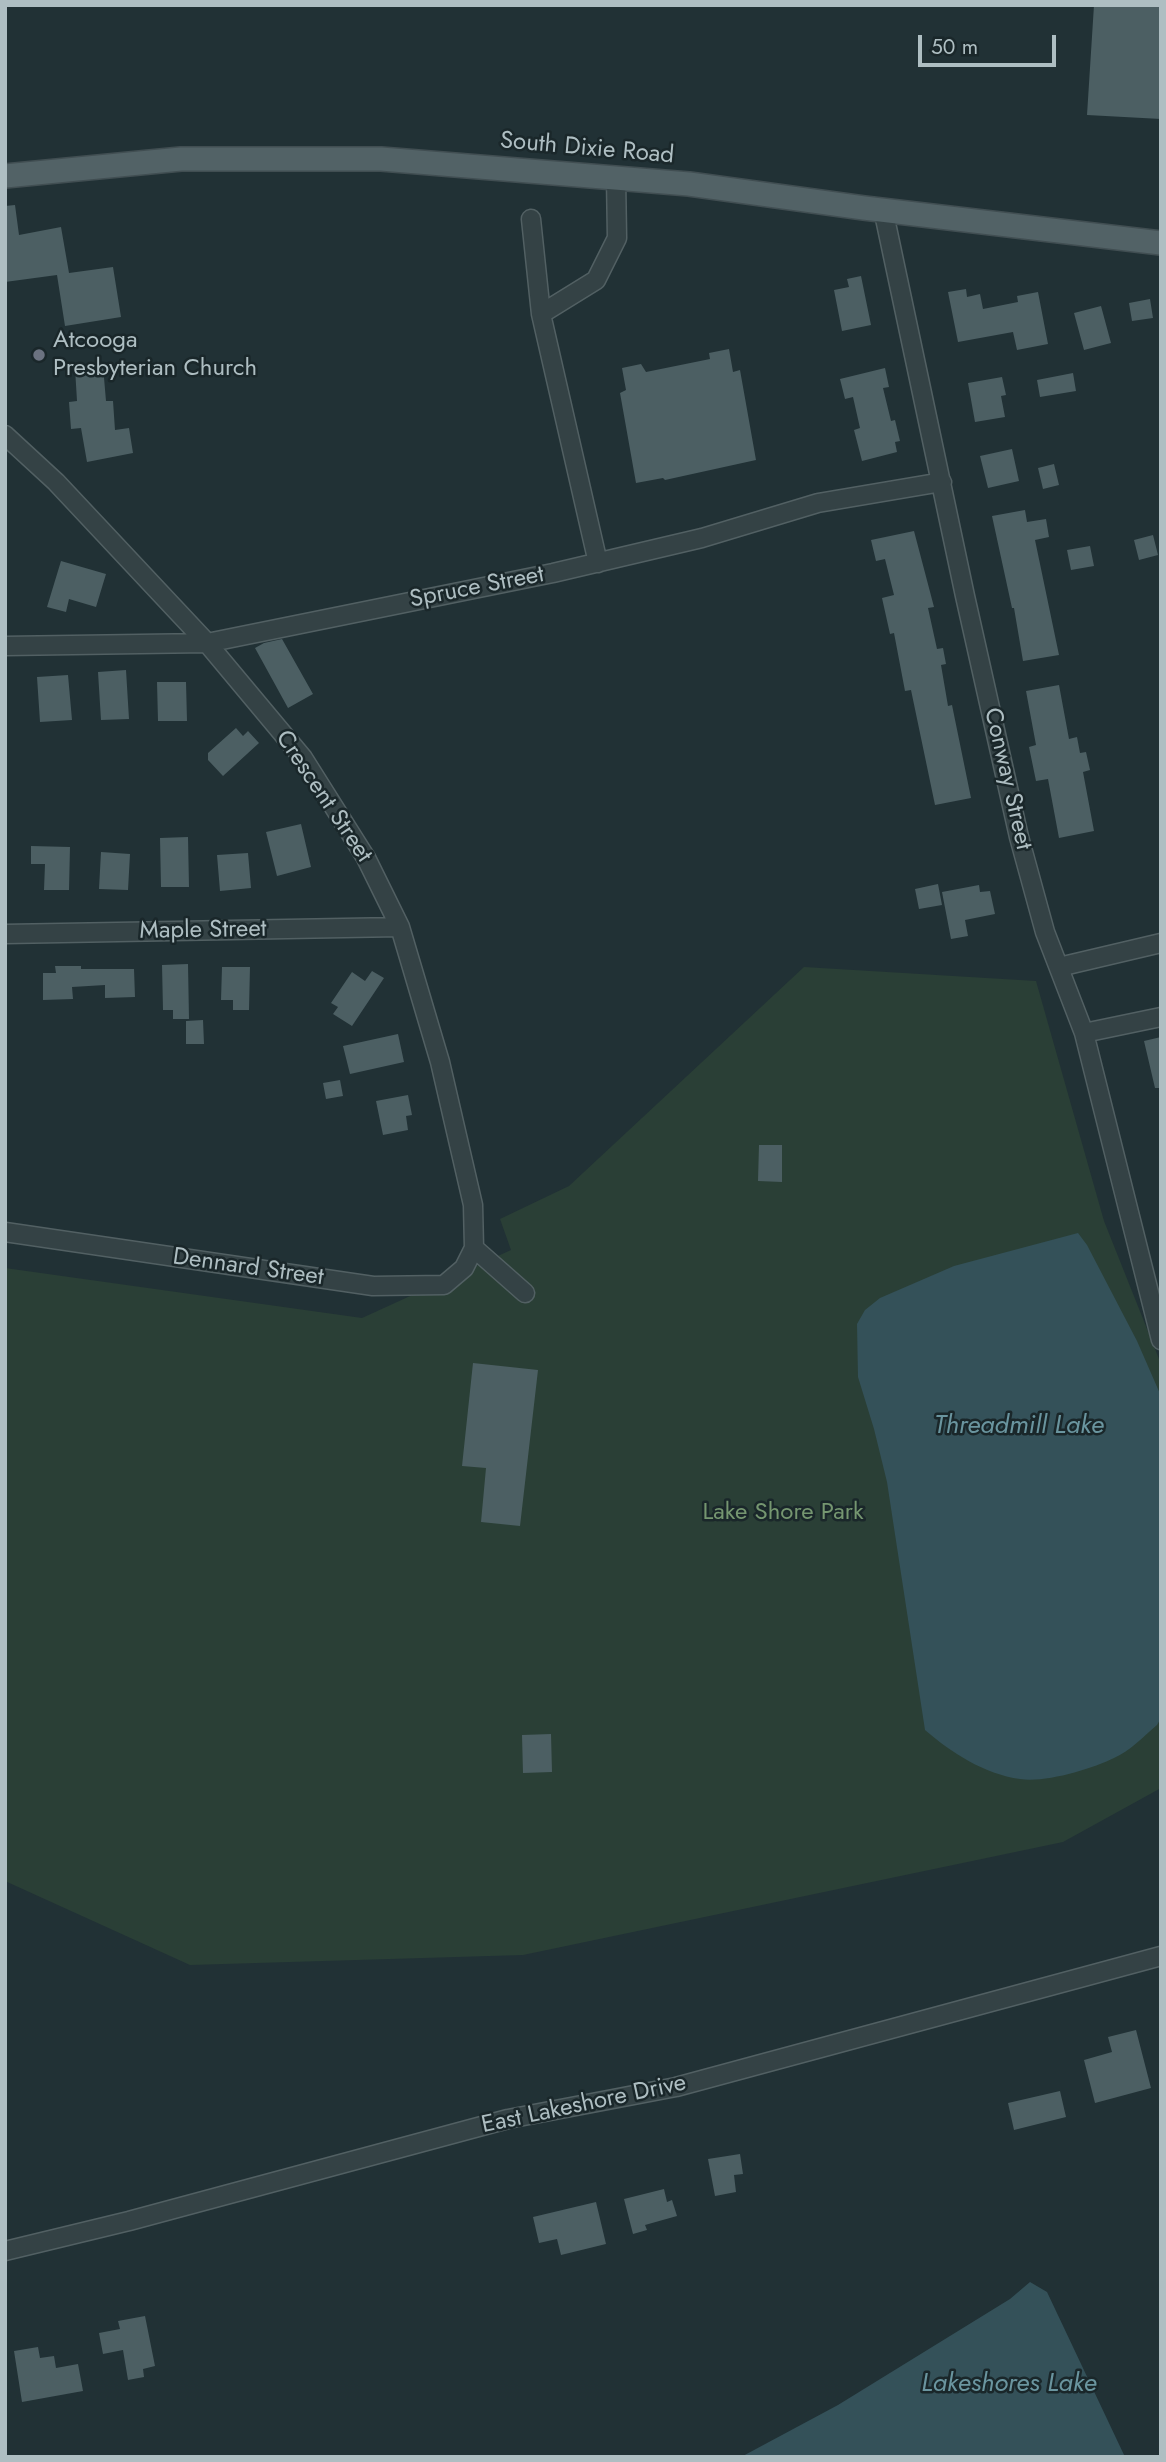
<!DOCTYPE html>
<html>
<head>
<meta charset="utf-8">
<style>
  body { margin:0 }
  #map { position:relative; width:1166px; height:2462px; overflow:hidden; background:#213135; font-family:Jost,sans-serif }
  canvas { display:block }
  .frame { position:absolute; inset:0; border:7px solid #aebec2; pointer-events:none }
  .scale { position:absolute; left:918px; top:35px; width:138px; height:32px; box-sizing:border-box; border:4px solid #aebec2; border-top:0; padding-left:9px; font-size:21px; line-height:24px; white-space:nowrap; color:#aebec2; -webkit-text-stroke:5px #1a272a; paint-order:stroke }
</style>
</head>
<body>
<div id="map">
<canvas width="1166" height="2462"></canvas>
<div class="frame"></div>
<div class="scale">50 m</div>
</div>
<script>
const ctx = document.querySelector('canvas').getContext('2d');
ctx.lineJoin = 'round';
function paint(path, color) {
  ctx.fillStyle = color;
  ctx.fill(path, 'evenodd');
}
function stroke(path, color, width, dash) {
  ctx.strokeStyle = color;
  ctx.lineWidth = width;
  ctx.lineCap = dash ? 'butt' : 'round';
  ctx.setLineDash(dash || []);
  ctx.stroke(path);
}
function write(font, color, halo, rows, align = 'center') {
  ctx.font = font + ' Jost,sans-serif';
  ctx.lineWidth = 5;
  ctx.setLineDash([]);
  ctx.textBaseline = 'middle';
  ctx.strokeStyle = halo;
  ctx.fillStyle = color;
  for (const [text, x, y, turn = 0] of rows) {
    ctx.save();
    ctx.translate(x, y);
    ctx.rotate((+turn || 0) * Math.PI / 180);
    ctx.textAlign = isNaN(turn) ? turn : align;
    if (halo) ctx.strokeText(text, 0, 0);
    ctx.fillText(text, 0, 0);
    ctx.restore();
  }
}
paint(new Path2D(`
  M804,967L1036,981L1104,1221L1161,1364V1788L1063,1842L523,1955L190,1965L5,1881V1268L362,1318L511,1250L500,1219L569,1186Z`), '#2a3f36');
paint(new Path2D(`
  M1078,1233L1087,1245L1137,1341L1161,1396V1718L1157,1725C1144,1736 1130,1751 1114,1758C1092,1769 1045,1783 1020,1779C984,1774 952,1753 925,1730L887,1482L874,1429L858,1377L857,1324L865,1310L880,1298L954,1266Z
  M1030,2282L1047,2292L1125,2457H741L838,2405L1010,2299Z`), '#345159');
paint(new Path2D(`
  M1094,5H1161V119L1087,115Z
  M15,205L19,235L61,227L69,273L113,267L121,317L65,326L57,275L5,282V206Z
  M861,276L871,325L842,331L834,290L849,287L847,279Z
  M966,289L967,297L980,294L983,309L1018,302L1017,296L1038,292L1048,344L1017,350L1013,332L958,342L948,292Z
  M1150,299L1153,318L1132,321L1129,303Z
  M1101,306L1111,343L1084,350L1074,313Z
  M729,349L733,372L740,370L756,460L665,480L663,478L636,483L620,393L626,390L622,368L641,364L646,372L710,359L709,353Z
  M103,366L106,401H113L115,430L129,428L133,453L87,462L81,428L71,429L69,402L77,401L75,368Z
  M885,368L889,387L883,388L891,421L895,420L900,441L895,442L897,452L862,461L854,430L860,428L853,397L845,399L840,379Z
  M1073,373L1076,391L1040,397L1037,380Z
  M1002,377L1006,395L1001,396L1005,417L975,422L968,383Z
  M1012,449L1019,481L988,488L980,456Z
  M1054,464L1059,485L1043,489L1038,468Z
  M1025,510L1027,522L1046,519L1049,537L1035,540L1059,655L1023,661L1014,608H1012L992,516Z
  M914,531L934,607L928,608L937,649L943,648L946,664L941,665L948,706L952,705L971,798L935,805L911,690L905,691L894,633L890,634L882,598L894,595L885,559L876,561L871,540Z
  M1153,535L1158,555L1139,560L1134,540Z
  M1090,546L1094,566L1071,570L1067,550Z
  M61,561L106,574L96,607L69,599L66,612L47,607Z
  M282,639L313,694L288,708L255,648L264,643Z
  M126,670L129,719L101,720L98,672Z
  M68,675L72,720L40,722L37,677Z
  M157,682H186L187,721H158Z
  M1059,685L1069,739L1077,737L1080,753L1086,752L1090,770L1083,772L1094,831L1059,838L1048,779L1036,781L1029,747L1036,745L1026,691Z
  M236,728L243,736L248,731L259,743L223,776L208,760V753Z
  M301,824L311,867L277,876L266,832Z
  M188,837L189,887H161L160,838Z
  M31,846L70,847L69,890H44L45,864H31Z
  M101,852L130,854L128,890L99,889Z
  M248,853L251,888L220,891L217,855Z
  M938,884L942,905L919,909L915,889Z
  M979,885L980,892L990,891L995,914L965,920L968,936L951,939L942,892Z
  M188,964L189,1019H173V1010H163L162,965Z
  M55,966H81V969H134L135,997L105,998V985L72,987L73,999L43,1000V973H56Z
  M222,967H250L249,1010H233V1000H221Z
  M372,971L384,978L352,1026L333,1014L338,1007L331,1003L352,972L365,981Z
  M203,1020L204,1044H186V1021Z
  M398,1034L404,1062L350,1074L343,1046Z
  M1161,1037V1088H1155L1144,1041Z
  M340,1080L343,1096L326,1099L323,1083Z
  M408,1095L412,1115L406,1116L408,1130L383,1135L376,1101Z
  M759,1145H782V1182L758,1181Z
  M473,1363L538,1370L520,1526L481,1522L486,1468L462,1466Z
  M551,1734L552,1772L523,1773L522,1735Z
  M1136,2030L1151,2088L1095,2103L1084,2060L1112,2052L1108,2037Z
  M1060,2091L1066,2117L1014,2130L1008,2103Z
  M740,2154L743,2174L734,2175L736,2192L715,2196L708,2159Z
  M664,2189L667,2202L672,2200L677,2216L645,2225L647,2230L633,2234L624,2199Z
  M596,2202L606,2244L561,2255L557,2239L539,2243L533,2217Z
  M145,2316L155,2366L143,2369L144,2377L128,2380L123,2350L103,2354L99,2333L120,2329L118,2321Z
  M38,2347L40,2358L54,2356L56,2368L78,2364L83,2391L22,2402L14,2351Z`), '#4c5f63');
const minor = new Path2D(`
  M883,209L965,596L1019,837L1045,932L1084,1033L1161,1340
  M531,219L541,314L598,563
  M541,314L596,280L617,238L616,177
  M5,435L56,482L207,643L303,758L366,858L400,927L440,1062L473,1205L474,1248L464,1268L444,1285L373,1286L5,1232
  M5,646L207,643L553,573L702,538L818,503L942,482
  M5,934L400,927
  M1059,967L1161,943
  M1084,1033L1161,1017
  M474,1248L525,1293
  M5,2251L129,2221L508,2119L676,2087L1161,1956`);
const major = new Path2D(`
  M5,176L181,159H381L689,184L864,208L1161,243`);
stroke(minor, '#526063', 21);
stroke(major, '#414e52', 26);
stroke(minor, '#344245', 18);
stroke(major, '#526266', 23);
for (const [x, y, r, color] of [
  [39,355,7,"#6b7280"]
]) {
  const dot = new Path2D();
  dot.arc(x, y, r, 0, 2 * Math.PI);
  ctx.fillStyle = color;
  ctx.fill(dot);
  stroke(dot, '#1a272a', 2.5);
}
write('24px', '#aebec2', '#1a272a', [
  ["South Dixie Road",587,149,5],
  ["Spruce Street",477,588,-11],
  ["Conway Street",1007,779,77],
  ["Crescent Street",323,797,56],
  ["Maple Street",203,931,-1],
  ["Dennard Street",248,1268,8],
  ["East Lakeshore Drive",584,2105,-12]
]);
write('24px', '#aebec2', '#1a272a', [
  ["Atcooga",53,341],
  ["Presbyterian Church",53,369]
], 'left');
write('24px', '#759670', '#1a272a', [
  ["Lake Shore Park",783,1513]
]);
write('italic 26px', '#6a959f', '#1a272a', [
  ["Threadmill Lake",1019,1427],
  ["Lakeshores Lake",1009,2385]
]);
</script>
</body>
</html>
